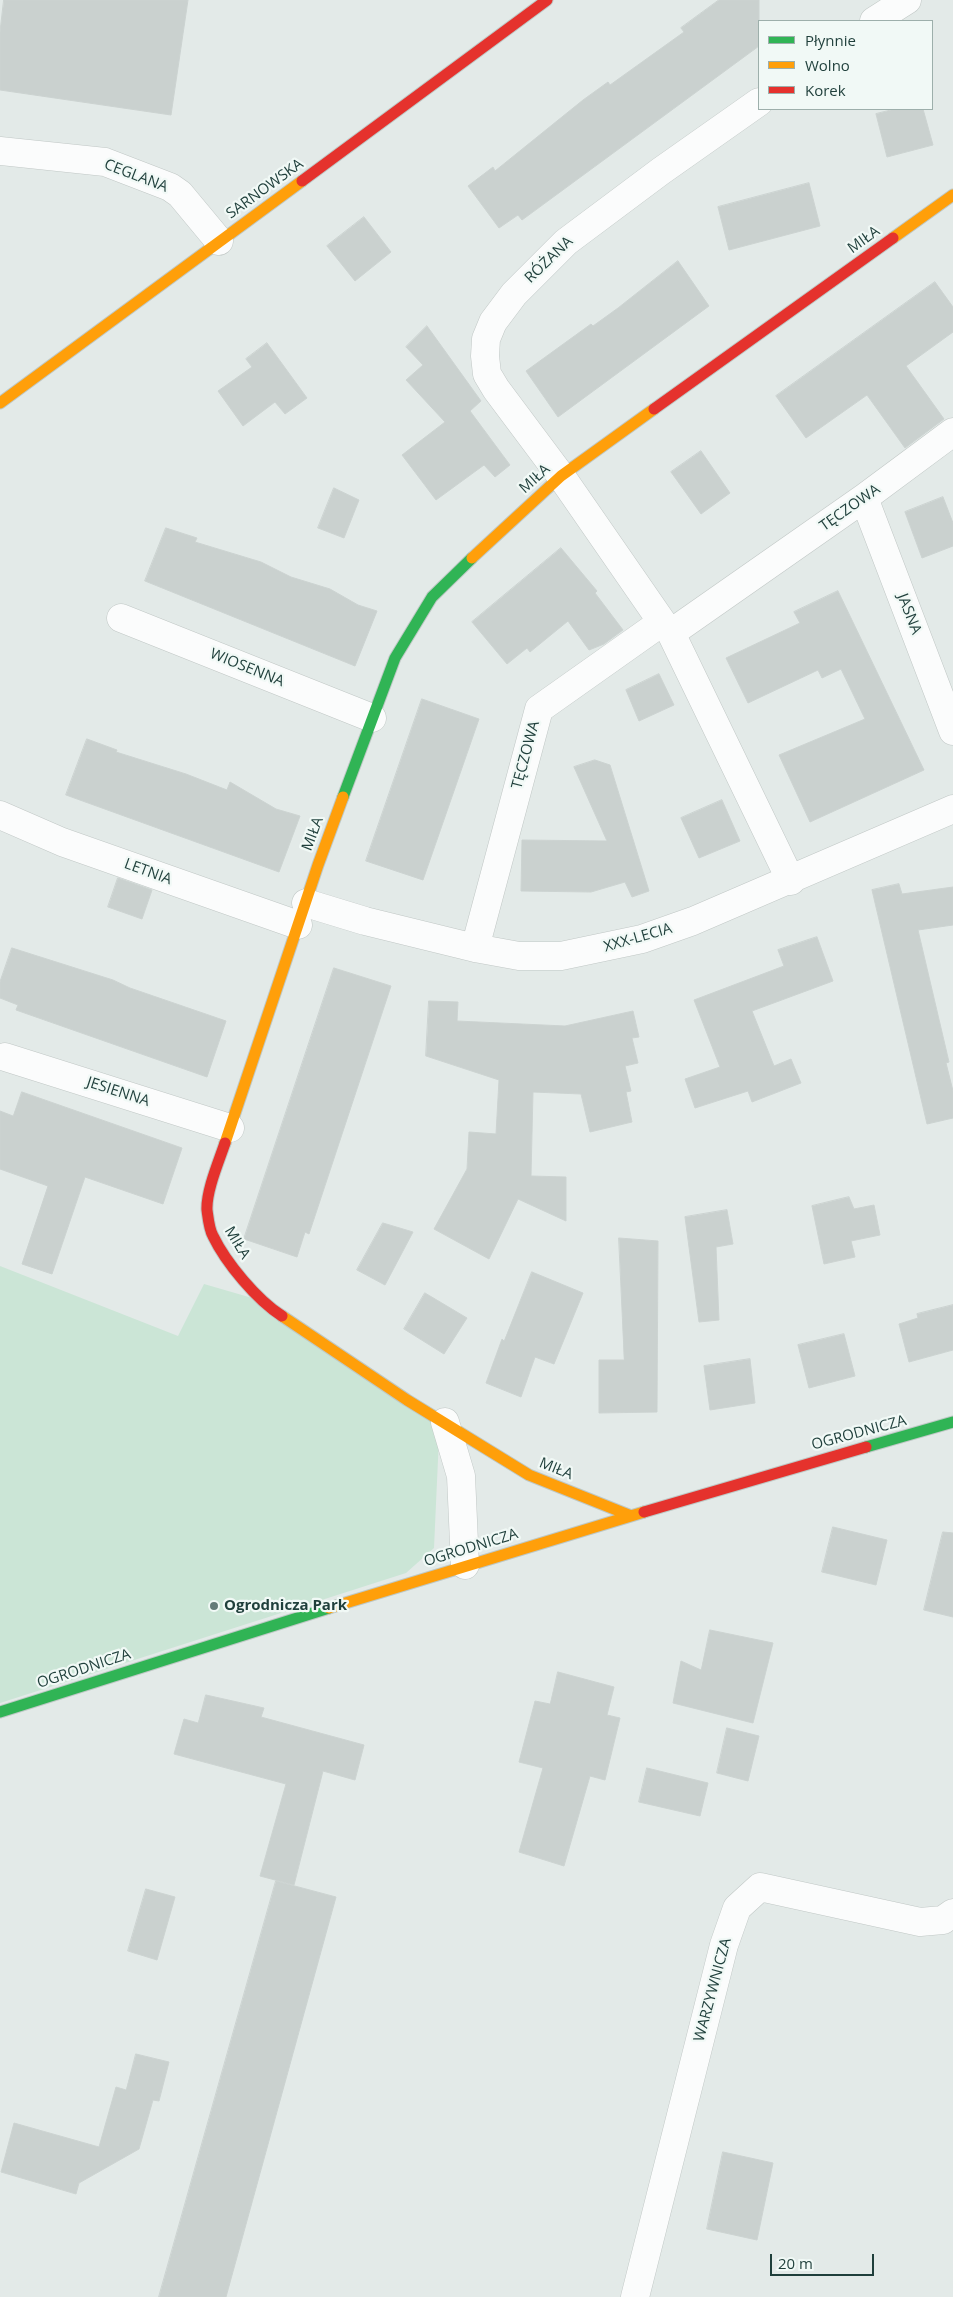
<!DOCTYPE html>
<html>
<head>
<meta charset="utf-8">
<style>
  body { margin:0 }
  #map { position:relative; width:953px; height:2297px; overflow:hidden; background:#e3eae8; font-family:"Open Sans",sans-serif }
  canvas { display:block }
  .legend { position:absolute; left:758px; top:20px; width:175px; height:90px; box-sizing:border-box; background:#f1f9f6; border:1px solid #9dafab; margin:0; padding:6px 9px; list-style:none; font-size:15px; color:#1f3f3b }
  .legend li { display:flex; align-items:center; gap:10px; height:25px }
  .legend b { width:25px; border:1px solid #9dafab }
  .scale { position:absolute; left:770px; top:2254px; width:104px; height:22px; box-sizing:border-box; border:2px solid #1f3f3b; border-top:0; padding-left:6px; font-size:15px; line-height:18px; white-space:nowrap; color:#1f3f3b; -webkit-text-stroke:4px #f1f9f6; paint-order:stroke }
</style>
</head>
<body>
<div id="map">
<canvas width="953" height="2297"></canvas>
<ul class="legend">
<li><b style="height:6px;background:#30b455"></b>Płynnie</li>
<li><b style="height:6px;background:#ff9f0a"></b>Wolno</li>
<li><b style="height:6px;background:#e5322d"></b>Korek</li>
</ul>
<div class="scale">20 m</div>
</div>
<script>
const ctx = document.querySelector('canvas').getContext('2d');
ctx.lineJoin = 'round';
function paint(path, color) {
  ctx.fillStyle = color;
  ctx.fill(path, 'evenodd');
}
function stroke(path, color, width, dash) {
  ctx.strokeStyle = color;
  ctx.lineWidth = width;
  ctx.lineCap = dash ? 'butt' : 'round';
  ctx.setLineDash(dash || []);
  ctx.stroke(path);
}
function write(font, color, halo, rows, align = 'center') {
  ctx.font = font + ' "Open Sans",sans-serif';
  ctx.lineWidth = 4.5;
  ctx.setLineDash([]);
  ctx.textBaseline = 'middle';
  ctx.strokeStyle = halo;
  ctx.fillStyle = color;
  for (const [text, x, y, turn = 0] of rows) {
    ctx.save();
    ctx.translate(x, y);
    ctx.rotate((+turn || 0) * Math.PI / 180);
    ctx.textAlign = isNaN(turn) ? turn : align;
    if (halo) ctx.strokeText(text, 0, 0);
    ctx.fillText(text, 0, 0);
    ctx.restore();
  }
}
paint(new Path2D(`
  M0,1266L178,1336L204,1284L266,1302L440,1415L434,1548L406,1573L0,1703Z`), '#cbe5d6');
const building = new Path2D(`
  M4,0H188L171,115L0,90V32Z
  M719,0H759V46L522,220L518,215L499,228L468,186L493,167L495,171L583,100L608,82L610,85L684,32L681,28Z
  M895,109H923L933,145L887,157L876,114Z
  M809,183L820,226L729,250L718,207Z
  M364,217L391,252L355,281L327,246Z
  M678,261L709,306L558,417L526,371L591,324L593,326L618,308Z
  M935,282L953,307V332L906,366L944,419L905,448L867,395L806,438L776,396Z
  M427,326L481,401L470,411L510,465L495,477L484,465L436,500L402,455L445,422L406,380L423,365L406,347Z
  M267,343L307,398L285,414L275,402L243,426L218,391L252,367L246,359Z
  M701,451L730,493L701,514L671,472Z
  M334,488L359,500L344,538L318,528Z
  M943,497L953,523V546L922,558L905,512Z
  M166,528L197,538L195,542L261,562L291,577L330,589L358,605L377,611L355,666L145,581Z
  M561,548L597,591L595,593L623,630L604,644L589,650L568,621L530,652L527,648L507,664L472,622Z
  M838,591L924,770L810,822L779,755L865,719L841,669L822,678L818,670L748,703L726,658L800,623L794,612Z
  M659,674L674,705L639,721L626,690Z
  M422,699L479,719L423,880L366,861Z
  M87,739L117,750L116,752L186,774L227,790L230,782L276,809L300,816L279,872L66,795Z
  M595,760L610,765L649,891L632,897L625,882L591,892L521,891L522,840L607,841L574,767Z
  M722,800L740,841L699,858L681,818Z
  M118,878L152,890L142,919L108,907Z
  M899,884L902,894L953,887V925L918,930L949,1062L946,1063L953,1091V1118L927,1124L872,890Z
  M817,937L833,981L752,1011L774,1066L791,1059L801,1083L752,1102L748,1091L695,1108L685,1079L720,1067L694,1000L784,966L778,950Z
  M12,948L113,980L130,988L226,1021L207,1077L16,1010L18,1005L0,998V982Z
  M334,968L391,986L309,1234L305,1232L297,1257L244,1239Z
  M429,1001L458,1002L457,1021L565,1026L633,1011L639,1037L632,1038L638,1063L625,1066L631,1091L626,1092L632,1122L590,1132L581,1094L533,1092L531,1176L566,1177V1221L518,1199L489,1259L434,1229L467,1169L469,1132L496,1134L499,1080L426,1056Z
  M22,1092L182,1148L163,1204L85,1177L52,1274L22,1264L48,1186L0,1169V1111L13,1116Z
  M849,1197L854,1209L874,1205L880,1235L851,1241L855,1257L824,1264L812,1206Z
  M727,1210L733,1244L716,1247L719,1320L699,1322L685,1217Z
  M383,1223L413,1232L385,1285L357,1270Z
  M619,1238L658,1241L657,1412L599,1413V1360H624Z
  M532,1272L583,1293L554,1364L535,1357L521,1397L486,1383L502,1339L504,1341Z
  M425,1293L467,1318L444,1354L404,1329Z
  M953,1305V1350L909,1362L899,1324L918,1318L917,1314Z
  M844,1334L855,1376L809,1388L798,1345Z
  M750,1359L755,1403L710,1410L704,1366Z
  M833,1527L887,1540L876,1585L822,1572Z
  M943,1532L953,1533V1617L924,1610Z
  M710,1630L773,1643L753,1723L673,1703L681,1661L701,1670Z
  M558,1672L614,1687L607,1715L620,1718L605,1780L590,1776L564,1866L519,1852L543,1768L519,1762L535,1701L550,1704Z
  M206,1695L264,1708L261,1717L364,1745L355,1780L323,1771L294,1885L260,1876L286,1784L174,1754L184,1719L198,1723Z
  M727,1728L759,1736L748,1781L717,1773Z
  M647,1768L708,1783L700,1816L639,1802Z
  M276,1881L336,1897L226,2297H159Z
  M146,1889L175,1897L157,1960L128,1951Z
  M136,2054L169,2062L159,2101L153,2100L139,2149L79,2183L76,2194L1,2172L14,2123L99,2147L116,2087L126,2090Z
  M723,2152L773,2163L757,2240L707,2229Z`);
paint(building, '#cad1cf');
stroke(building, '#ccd3d1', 1);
const street = new Path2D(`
  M874,21L907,0
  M0,151L105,162L170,187L180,194L219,241
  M864,498L953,731
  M121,618L372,718
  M662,622L561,476L496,389L487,374L485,356L486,339L493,322L514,294L566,242L661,171L759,102
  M671,633L791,881
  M0,815L62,842L298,925
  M306,903L365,921L475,948L519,956H561L642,939L693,921L953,809
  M475,948L539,709L662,622L671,633L864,498L953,432
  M5,1057L230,1128
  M445,1422L461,1476L465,1565
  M635,2297L724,1945L737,1908L760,1887L920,1922L943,1920L953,1913`);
const fast = new Path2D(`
  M343,797L395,658L432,597L472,558
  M866,1447L953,1422
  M0,1712L329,1608`);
const slow = new Path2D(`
  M893,238L953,195
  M0,403L302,181
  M472,558L561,476L654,409
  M225,1143L318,865L343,797
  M282,1316L407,1400L529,1475L629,1515
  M329,1608L644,1512`);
const jam = new Path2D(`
  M302,181L547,0
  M654,409L893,238
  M225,1143C219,1161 206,1191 207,1210C208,1217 209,1229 213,1236C226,1263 257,1300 282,1316
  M644,1512L866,1447`);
stroke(street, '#c0c7c5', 29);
stroke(fast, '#bec8c5', 13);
stroke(slow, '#bec8c5', 13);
stroke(jam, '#bec8c5', 13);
stroke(street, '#fbfcfc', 28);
stroke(fast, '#30b455', 11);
stroke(slow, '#ff9f0a', 11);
stroke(jam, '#e5322d', 11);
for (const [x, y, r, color] of [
  [214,1606,5,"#647b78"]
]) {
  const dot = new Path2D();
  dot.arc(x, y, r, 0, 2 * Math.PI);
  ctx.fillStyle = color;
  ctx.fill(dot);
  stroke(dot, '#f1f9f6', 2);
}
write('15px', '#1f3f3b', '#f1f9f6', [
  ["CEGLANA",136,176,21],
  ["SARNOWSKA",265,189,-36],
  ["MIŁA",864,240,-36],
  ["RÓŻANA",549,260,-44],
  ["MIŁA",535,479,-42],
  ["TĘCZOWA",850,508,-35],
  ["JASNA",909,614,69],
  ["WIOSENNA",247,668,22],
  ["TĘCZOWA",526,755,-75],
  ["MIŁA",313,834,-69],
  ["LETNIA",148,872,20],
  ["XXX-LECIA",638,938,-16],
  ["JESIENNA",118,1092,18],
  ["MIŁA",237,1243,59],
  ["OGRODNICZA",859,1433,-15],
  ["MIŁA",556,1469,22],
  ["OGRODNICZA",471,1548,-17],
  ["OGRODNICZA",84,1669,-18],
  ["WARZYWNICZA",713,1990,-75]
]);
write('bold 15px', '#1f3f3b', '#f1f9f6', [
  ["Ogrodnicza Park",224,1606]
], 'left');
</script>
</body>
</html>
